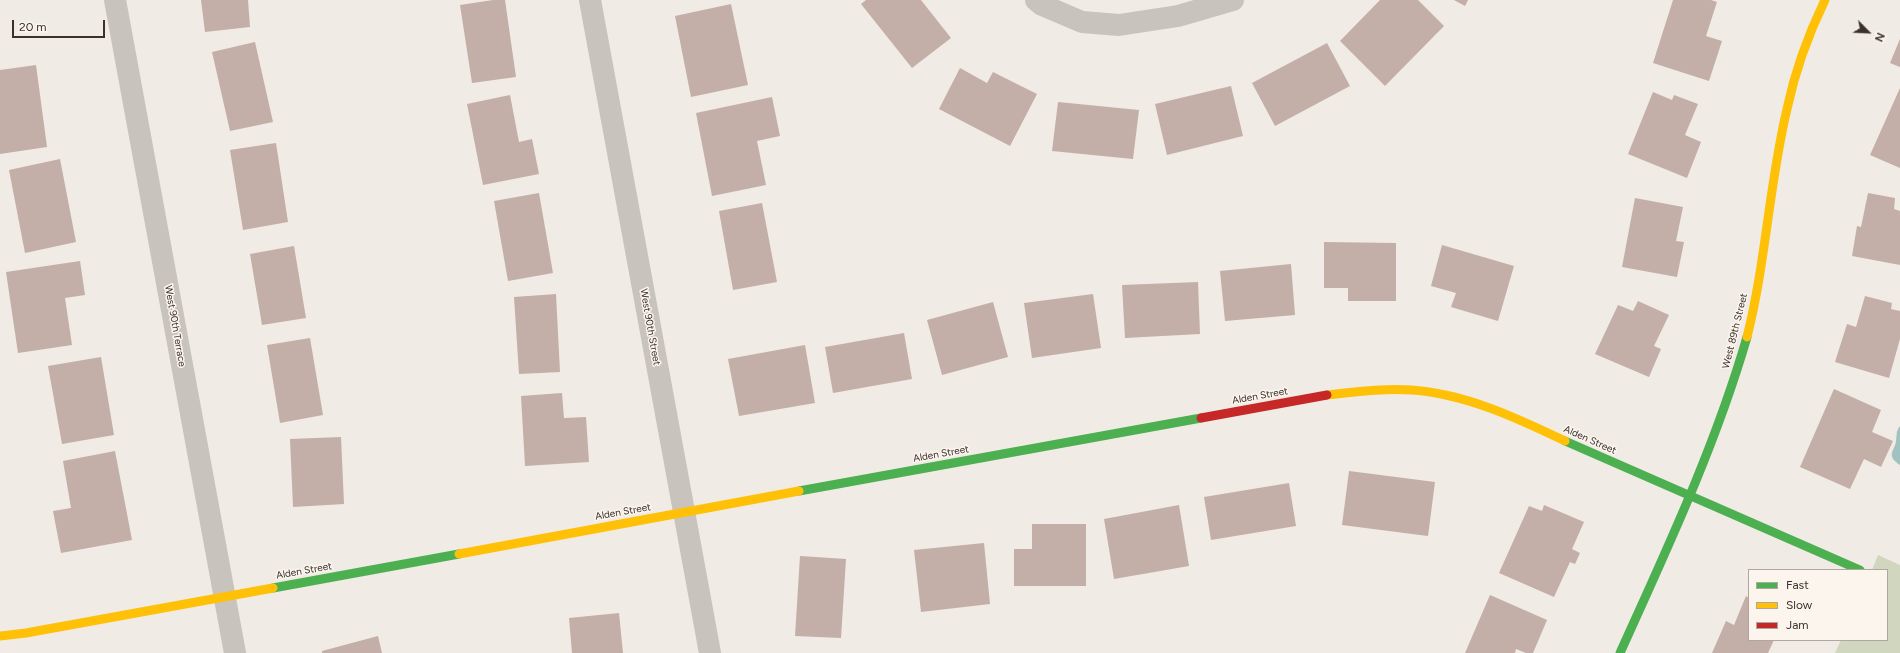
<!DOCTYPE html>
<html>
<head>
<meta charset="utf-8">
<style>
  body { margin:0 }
  #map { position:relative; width:1900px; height:653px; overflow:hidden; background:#f0ebe5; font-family:Figtree,sans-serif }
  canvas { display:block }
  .legend { position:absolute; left:1748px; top:569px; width:140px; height:72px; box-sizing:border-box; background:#fbf5ee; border:1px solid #aea6a0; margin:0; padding:5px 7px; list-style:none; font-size:12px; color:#3b302b }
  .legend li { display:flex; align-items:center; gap:8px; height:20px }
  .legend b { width:20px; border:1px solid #aea6a0 }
  .north { position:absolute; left:1848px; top:12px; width:40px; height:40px; -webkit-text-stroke:3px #fbf5ee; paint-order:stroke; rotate:114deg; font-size:11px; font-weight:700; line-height:16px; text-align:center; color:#3b302b }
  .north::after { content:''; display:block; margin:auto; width:14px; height:18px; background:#3b302b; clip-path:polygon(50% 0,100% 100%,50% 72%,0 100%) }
  .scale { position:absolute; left:12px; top:20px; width:93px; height:18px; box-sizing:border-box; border:2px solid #3b302b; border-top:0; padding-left:5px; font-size:12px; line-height:14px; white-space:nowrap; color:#3b302b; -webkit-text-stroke:3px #fbf5ee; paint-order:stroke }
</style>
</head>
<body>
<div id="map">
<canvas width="1900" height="653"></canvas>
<ul class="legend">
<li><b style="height:5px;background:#4caf50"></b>Fast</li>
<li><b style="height:5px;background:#ffc107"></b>Slow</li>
<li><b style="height:5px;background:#c62828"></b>Jam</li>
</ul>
<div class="north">N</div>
<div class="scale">20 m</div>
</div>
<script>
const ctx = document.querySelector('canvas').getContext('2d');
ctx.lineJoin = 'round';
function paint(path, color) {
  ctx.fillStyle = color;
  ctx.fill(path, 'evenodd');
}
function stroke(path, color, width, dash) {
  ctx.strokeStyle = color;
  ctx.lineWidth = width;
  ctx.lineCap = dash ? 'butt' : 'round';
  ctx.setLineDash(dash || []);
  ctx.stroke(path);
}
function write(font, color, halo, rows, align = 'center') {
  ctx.font = font + ' Figtree,sans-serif';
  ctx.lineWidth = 3;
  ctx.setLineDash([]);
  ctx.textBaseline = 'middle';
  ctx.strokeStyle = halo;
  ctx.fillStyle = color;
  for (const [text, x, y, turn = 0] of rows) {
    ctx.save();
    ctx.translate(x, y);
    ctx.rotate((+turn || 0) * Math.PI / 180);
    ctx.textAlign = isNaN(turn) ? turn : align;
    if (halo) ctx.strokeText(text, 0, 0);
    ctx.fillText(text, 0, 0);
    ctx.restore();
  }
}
paint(new Path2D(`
  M1878,555L1900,565V653H1835L1841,640H1887V570H1872Z`), '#d1d6bf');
paint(new Path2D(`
  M1900,426V465C1885,455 1895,451 1896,441C1897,434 1896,431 1900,426Z`), '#a1c2c1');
paint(new Path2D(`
  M201,0H248L250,27L205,32Z
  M493,0H505L516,77L472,83L460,5Z
  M866,0H921L951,38L912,68L861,4Z
  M1380,0H1418L1444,26L1385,86L1340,41Z
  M1454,0H1468L1465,6Z
  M1673,0H1711L1717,2L1706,36L1722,41L1709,81L1653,63Z
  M731,4L748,85L691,97L675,16Z
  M1900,39V67L1890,63Z
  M255,42L273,122L230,131L212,52Z
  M1327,43L1350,86L1275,126L1252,83Z
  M36,65L47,147L0,154V70Z
  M960,68L987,83L993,72L1037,94L1010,146L939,109Z
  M1231,86L1243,136L1167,155L1155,104Z
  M1900,88V168L1870,155Z
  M1653,92L1672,100L1674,95L1698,104L1685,135L1701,142L1687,178L1628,154Z
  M510,95L519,142L532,139L539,174L483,185L467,104Z
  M772,97L780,136L757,141L766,185L712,196L696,113Z
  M1058,102L1139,110L1133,159L1052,151Z
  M276,143L288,222L243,230L230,150Z
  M60,159L76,242L25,253L9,170Z
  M539,193L553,273L508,281L494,201Z
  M1868,193L1895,198L1894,209L1900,211V265L1852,256L1857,226L1861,227Z
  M1635,198L1683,207L1676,241L1684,242L1677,277L1622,267Z
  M762,203L777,282L733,290L719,211Z
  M1324,242L1396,243V301H1348V288H1324Z
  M1442,245L1514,266L1498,321L1451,307L1456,293L1431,286Z
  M294,246L306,318L262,325L250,254Z
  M80,261L85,295L65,298L72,345L18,353L6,272Z
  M1291,264L1295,315L1225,321L1220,271Z
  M1198,282L1200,334L1125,338L1122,285Z
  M556,294L560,372L519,374L514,297Z
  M1093,294L1101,348L1032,358L1024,303Z
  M1865,296L1892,303L1891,309L1900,311V339L1889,378L1835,362L1847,324L1856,327Z
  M1638,301L1669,315L1654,346L1661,349L1649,377L1595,354L1618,305L1633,311Z
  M993,302L1008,357L942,375L927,320Z
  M904,333L912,379L833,393L825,347Z
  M310,338L323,415L280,423L267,345Z
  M805,345L815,403L739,416L728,359Z
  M101,357L114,435L62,444L48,366Z
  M1834,389L1881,410L1872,432L1893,441L1881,467L1864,459L1850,489L1800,467Z
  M562,393L564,418L586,417L589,462L525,466L521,396Z
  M341,437L344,504L293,507L290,439Z
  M115,451L132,540L61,553L53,511L71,508L63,461Z
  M1349,471L1435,482L1428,536L1342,525Z
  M1289,483L1296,526L1211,540L1204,497Z
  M1179,505L1189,566L1114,579L1104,519Z
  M1544,505L1584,522L1572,549L1580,553L1575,564L1570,562L1554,597L1499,573L1529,506L1542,511Z
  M1032,524H1086V586H1014V549H1032Z
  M984,543L990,604L921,612L914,550Z
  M800,556L846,559L841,638L795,636Z
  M1490,595L1547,620L1533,653H1526L1516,649L1515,653H1465Z
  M1746,596L1749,598V640H1774L1768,653H1712L1726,621L1734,625Z
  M619,613L623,653H572L569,618Z
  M378,636L382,653H322V651Z`), '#c3afa7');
stroke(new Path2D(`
  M115,0L235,653
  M590,0L710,653
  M1036,0L1042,5L1082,22L1119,25L1178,16L1233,0`), '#c9c3be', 22);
stroke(new Path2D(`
  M1565,441L1860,570
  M799,491L1201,418
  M273,588L459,554
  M1620,653C1667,549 1715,447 1747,337`), '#4caf50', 9);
stroke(new Path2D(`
  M1747,337C1766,262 1769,184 1787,109C1795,71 1808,35 1825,0
  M1327,395C1355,392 1384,388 1412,390C1466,394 1517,418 1565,441
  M459,554L799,491
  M0,636L26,633L273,588`), '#ffc107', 9);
stroke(new Path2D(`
  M1201,418L1327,395`), '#c62828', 9);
write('10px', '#3b302b', '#fbf5ee', [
  ["West 90th Terrace",175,326,80],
  ["West 90th Street",650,327,80],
  ["West 89th Street",1735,331,-76],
  ["Alden Street",1260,396,-10],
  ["Alden Street",1590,440,24],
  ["Alden Street",941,454,-10],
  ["Alden Street",623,512,-10],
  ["Alden Street",304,571,-10]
]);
</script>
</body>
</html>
